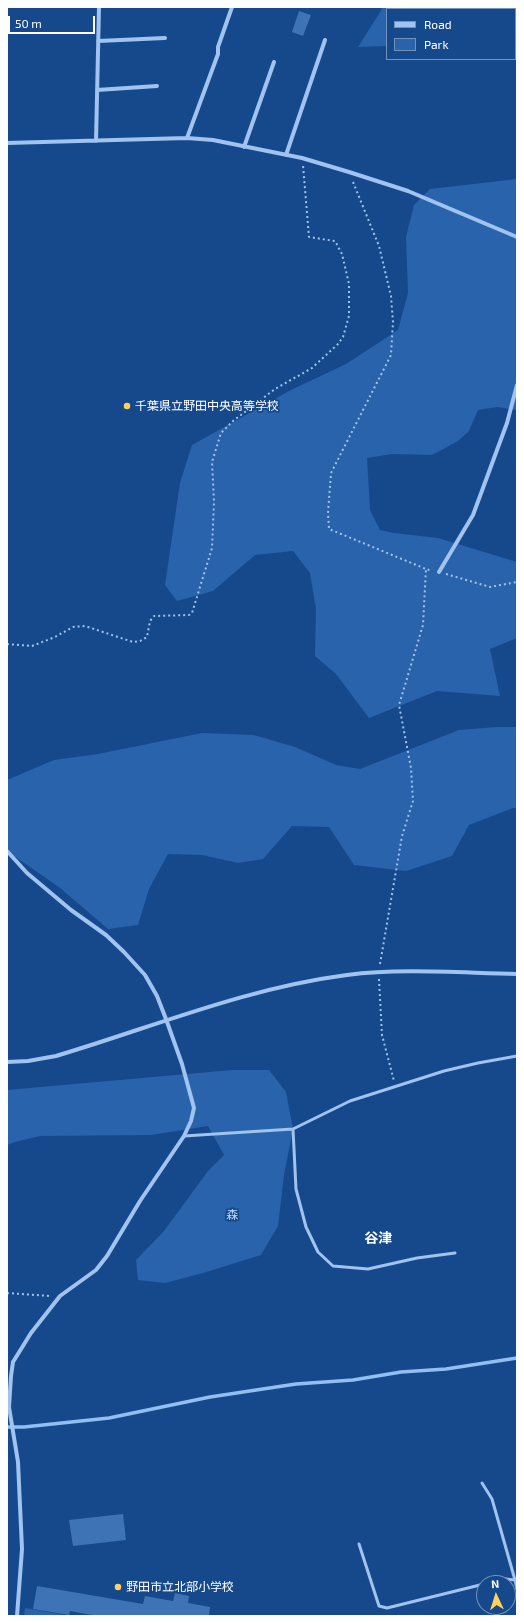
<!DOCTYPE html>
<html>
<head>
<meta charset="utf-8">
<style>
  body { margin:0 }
  #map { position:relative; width:524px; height:1623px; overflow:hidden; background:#16498c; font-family:"Exo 2",sans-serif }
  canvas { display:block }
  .frame { position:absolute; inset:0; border:8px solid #fff; pointer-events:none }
  .legend { position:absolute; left:386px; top:8px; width:130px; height:52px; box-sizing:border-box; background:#16498c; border:1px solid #7392ba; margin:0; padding:5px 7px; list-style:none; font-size:12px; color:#fff }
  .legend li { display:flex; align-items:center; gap:8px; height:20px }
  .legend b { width:20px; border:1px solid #7392ba }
  .north { position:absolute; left:476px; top:1575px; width:40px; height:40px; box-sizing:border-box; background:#16498c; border:1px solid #7392ba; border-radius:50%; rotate:356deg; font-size:11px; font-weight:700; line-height:16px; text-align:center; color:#fff }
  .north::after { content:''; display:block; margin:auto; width:14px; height:18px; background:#ffd15e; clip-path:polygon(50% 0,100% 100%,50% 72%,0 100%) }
  .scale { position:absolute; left:8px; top:16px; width:87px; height:18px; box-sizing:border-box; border:2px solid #fff; border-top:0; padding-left:5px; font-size:12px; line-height:14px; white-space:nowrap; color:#fff; -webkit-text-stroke:3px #16498c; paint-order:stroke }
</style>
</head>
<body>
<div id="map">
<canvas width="524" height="1623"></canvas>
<div class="frame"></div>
<ul class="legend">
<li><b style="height:5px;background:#a0c3ef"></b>Road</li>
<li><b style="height:11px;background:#2863ab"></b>Park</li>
</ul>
<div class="north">N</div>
<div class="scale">50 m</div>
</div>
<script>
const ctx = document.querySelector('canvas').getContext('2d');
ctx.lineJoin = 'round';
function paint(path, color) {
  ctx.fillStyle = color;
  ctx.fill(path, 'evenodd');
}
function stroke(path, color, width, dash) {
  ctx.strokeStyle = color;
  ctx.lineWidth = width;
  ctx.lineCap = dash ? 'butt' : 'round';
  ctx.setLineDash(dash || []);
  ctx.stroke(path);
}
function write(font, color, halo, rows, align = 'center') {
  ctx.font = font + ' "Exo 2","Noto Sans JP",sans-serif';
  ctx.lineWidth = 3.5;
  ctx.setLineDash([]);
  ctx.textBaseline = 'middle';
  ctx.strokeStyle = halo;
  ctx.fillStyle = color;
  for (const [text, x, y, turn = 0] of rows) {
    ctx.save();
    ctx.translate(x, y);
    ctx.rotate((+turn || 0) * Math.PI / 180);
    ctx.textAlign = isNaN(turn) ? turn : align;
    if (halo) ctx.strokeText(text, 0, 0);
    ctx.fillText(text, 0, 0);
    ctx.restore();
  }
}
paint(new Path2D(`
  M380,7H442L441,9H387V46L358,47L382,9Z
  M517,179V410L497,407L478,410L469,431L458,441L432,455L392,454L367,458L370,510L380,530L394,533L438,538L517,562V638L490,649L500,696L437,691L369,718L336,674L315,656L316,609L310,573L293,551L255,555L213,591L177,601L165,585L180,483L192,445L291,390L346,364L398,330L408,293L406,237L414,205L430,189Z
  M497,727H517V808H513L469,825L452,856L406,871L354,865L329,827L292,826L263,859L238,863L202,855L168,854L149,889L138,925L108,929L60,888L7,851V780L54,760L98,754L202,733L254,735L295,747L336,765L360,769L459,730Z
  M232,1070H269L286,1092L293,1129L284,1175L278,1226L261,1255L203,1273L165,1283L138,1280L136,1260L164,1231L208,1171L224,1155L208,1126L151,1135L40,1136L15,1142L7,1145V1090Z
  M25,1608L70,1616H24Z`), '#2863ab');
stroke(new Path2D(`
  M7,1427H24L109,1418L210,1397L296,1384L353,1380L401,1372L446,1369L517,1358`), '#92bef2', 3.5);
paint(new Path2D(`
  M299,11L311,15L303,36L292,32Z
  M123,1514L126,1540L73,1546L69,1520Z
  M37,1586L143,1604L145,1596L173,1601L175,1593L189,1596L188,1603L210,1607L209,1616H97L70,1611L69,1615L33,1609Z`), '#3e73b5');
stroke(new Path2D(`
  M353,182L379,246L391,296L393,322L391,355L331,473L328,513L329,529L426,569
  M446,574L490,587L517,582
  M7,644L32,646L55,637L73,627L85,626L133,642L140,641L147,637L150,621L154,616L189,615L192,613L212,548L214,502L212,462L221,433L233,421L275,389L312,368L338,344L343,337L349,316V284L342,254L335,241L309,237L303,165
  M380,964L402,836L413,801L411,768L399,705L423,625L426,569L432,571
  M379,979L382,1035L394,1081
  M7,1293L50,1296`), '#a0c3ef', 2, [2, 3]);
stroke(new Path2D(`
  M293,1129L296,1189L306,1227L318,1252L333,1266L368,1269L417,1258L455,1253
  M184,1136L293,1129L350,1101L444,1071L478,1063L517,1056
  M482,1483L492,1499L515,1580
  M359,1544L379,1606L387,1608L484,1584
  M489,1583L505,1579L515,1580L517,1589`), '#a0c3ef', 3);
stroke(new Path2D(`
  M98,41L165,38
  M97,90L157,86
  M187,138L218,54V47L232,7
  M96,141L99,7
  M7,143L187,138L213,140L302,158L349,172L408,191L517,237
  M244,147L274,62
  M286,155L325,40
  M439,572L473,515L507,423L517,385
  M7,851L27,873L71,910L106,935L124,952L145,975L157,996L166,1019L182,1064L194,1108L191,1121L184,1136L140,1201L107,1256L96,1270L60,1296L31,1333L13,1362L11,1376L9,1407L18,1462L22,1549L17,1616
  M7,1062L28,1061L56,1056C153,1027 246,988 347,975C403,968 461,973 517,974`), '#a0c3ef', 4);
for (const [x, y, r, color] of [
  [127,406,4,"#ffd15e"],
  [118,1587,4,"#ffd15e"]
]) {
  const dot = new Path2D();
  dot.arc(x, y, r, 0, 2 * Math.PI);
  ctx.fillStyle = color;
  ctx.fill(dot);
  stroke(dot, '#16498c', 1.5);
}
write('12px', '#fff', '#16498c', [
  ["千葉県立野田中央高等学校",135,406],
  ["野田市立北部小学校",126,1587]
], 'left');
write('12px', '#c6defb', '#16498c', [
  ["森",232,1215]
]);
write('bold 14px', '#fff', '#16498c', [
  ["谷津",378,1238]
]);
</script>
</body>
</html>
